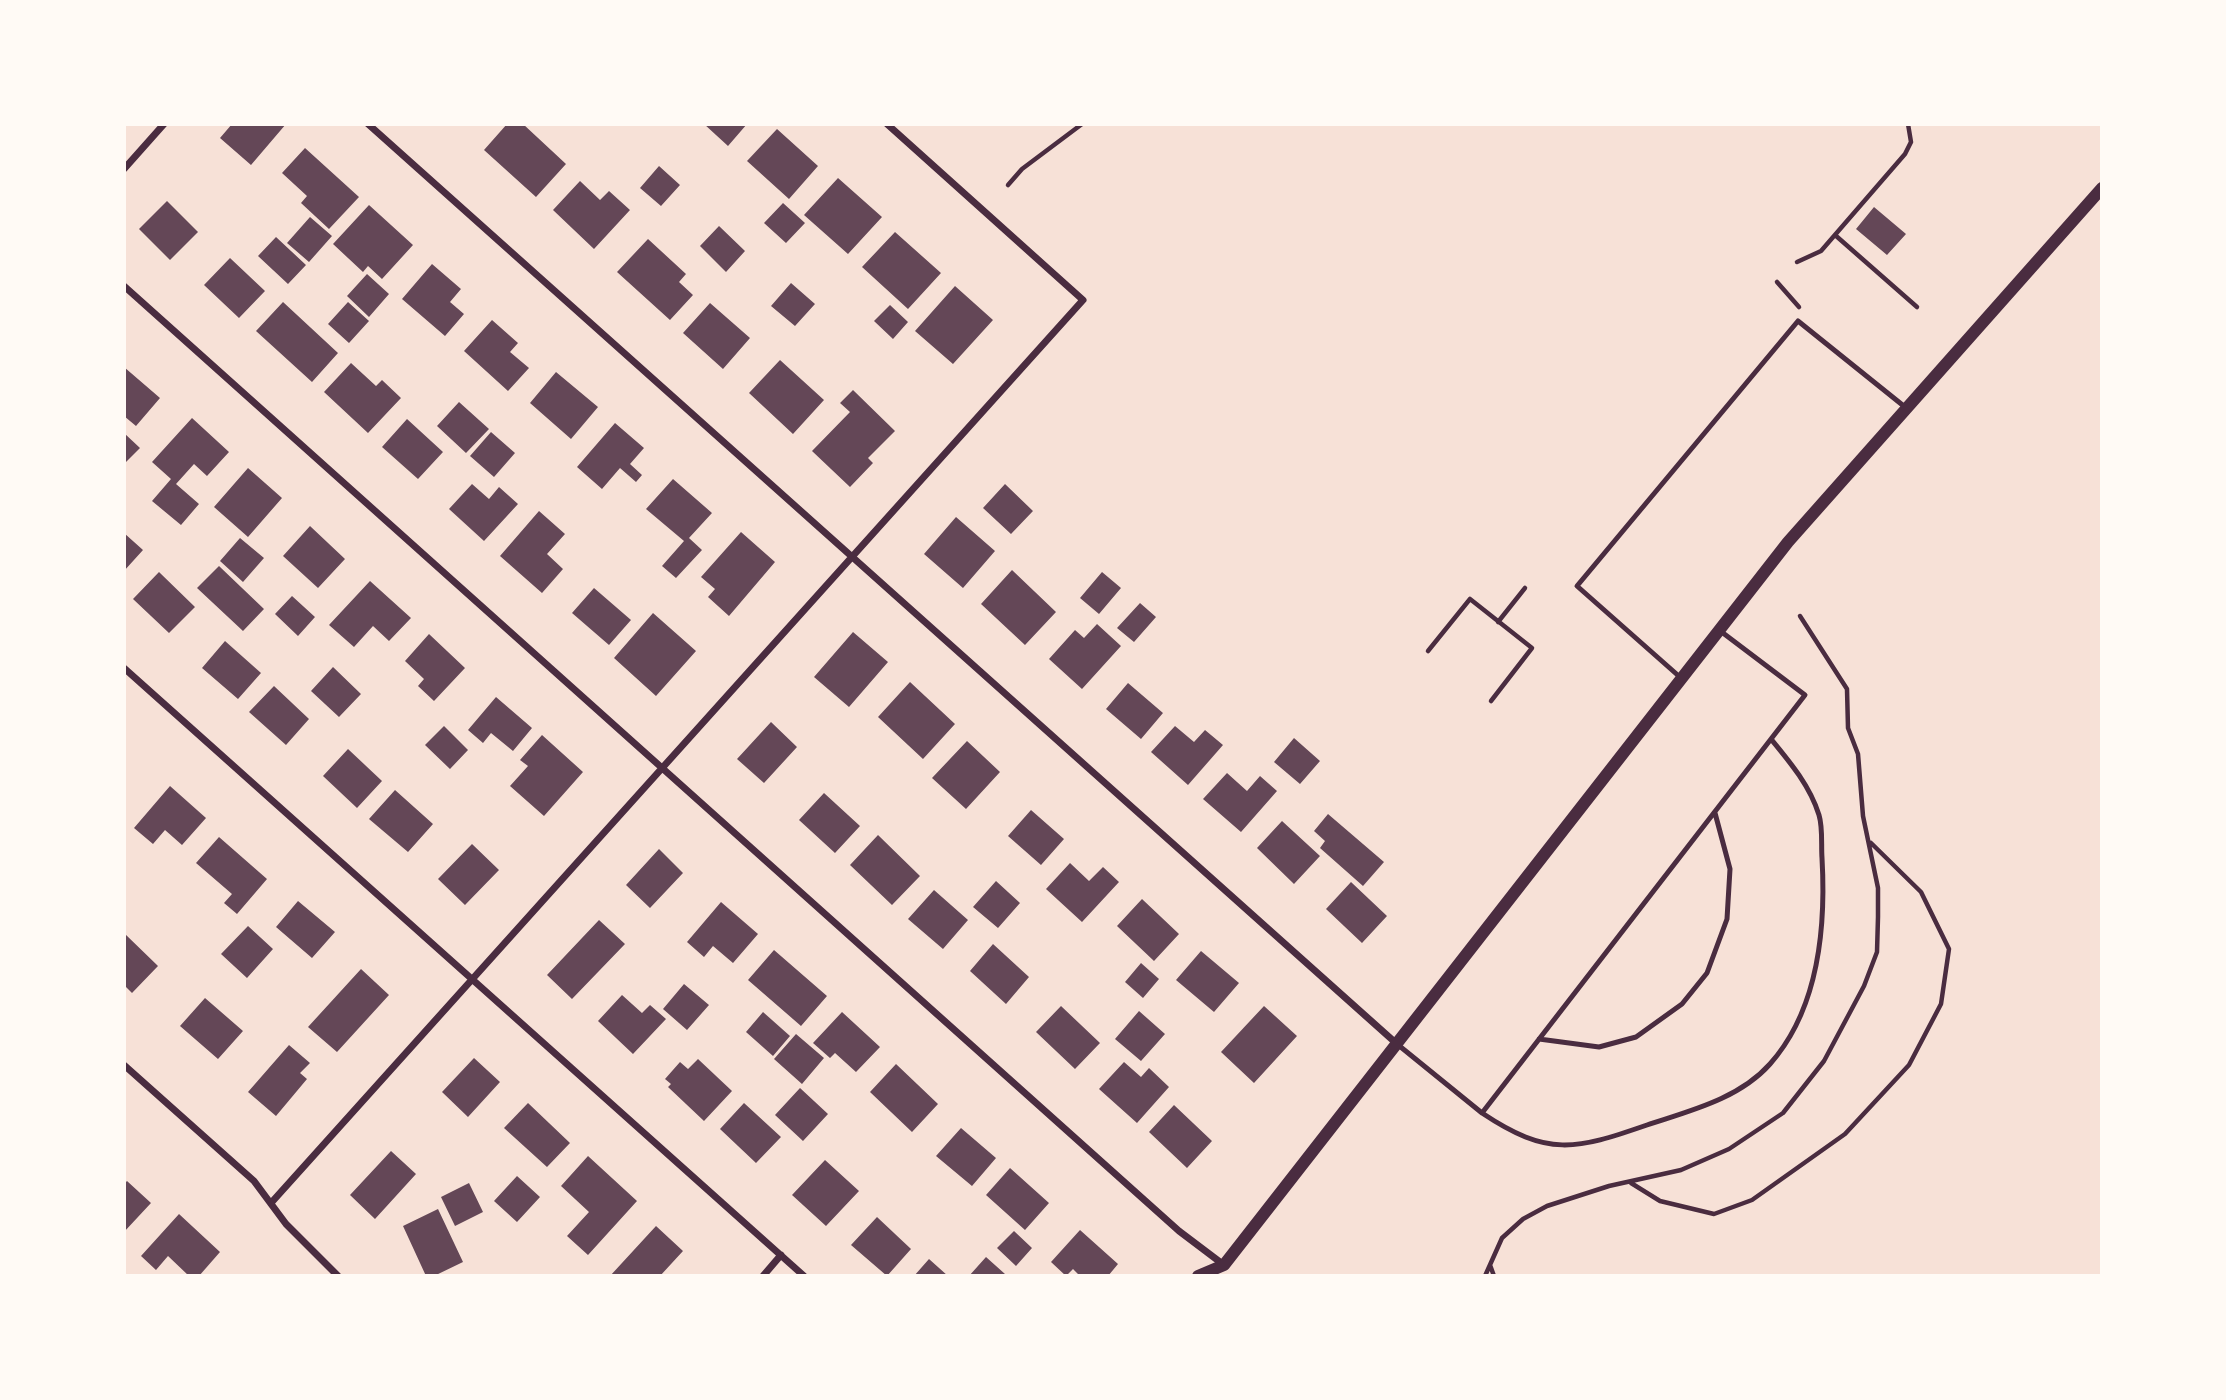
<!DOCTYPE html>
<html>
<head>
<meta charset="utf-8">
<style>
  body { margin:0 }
  #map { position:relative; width:2226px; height:1400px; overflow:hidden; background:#f7e1d7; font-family:Signika,sans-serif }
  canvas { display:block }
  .frame { position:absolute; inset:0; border:126px solid #fffaf5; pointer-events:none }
</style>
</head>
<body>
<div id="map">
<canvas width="2226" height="1400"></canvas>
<div class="frame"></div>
</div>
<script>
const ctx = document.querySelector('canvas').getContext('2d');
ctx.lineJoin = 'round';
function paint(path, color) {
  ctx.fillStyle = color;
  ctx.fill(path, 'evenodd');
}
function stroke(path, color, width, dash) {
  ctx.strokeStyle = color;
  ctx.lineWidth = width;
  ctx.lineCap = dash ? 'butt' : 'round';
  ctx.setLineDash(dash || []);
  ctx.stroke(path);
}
paint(new Path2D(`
  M232,124H286L251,165L220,138Z
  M507,124H523L566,164L536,197L484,150Z
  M704,124H747L728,146Z
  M777,129L818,166L789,199L747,161Z
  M305,148L359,197L329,229L301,203L307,196L282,173Z
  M659,166L680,185L661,206L640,188Z
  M838,178L882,217L848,254L804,215Z
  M580,181L600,200L609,191L630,210L594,249L553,210Z
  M167,201L198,232L170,260L139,229Z
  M783,203L805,223L786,243L764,223Z
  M369,205L413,245L382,279L368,266L363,272L333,244Z
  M1874,207L1906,234L1887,255L1856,229Z
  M310,217L332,236L309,262L287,243Z
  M719,226L745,251L726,272L700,246Z
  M895,232L941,273L908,309L862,267Z
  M276,237L306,265L288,284L258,256Z
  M648,239L686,274L679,282L693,295L670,320L617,272Z
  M230,258L265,291L239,318L204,285Z
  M432,264L461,289L450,302L464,314L445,336L402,299Z
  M367,274L389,294L369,317L347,296Z
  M791,283L815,304L795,326L771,306Z
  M955,286L993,320L953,364L915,331Z
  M283,302L338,353L312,382L256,331Z
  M348,302L369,321L349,343L328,324Z
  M710,303L750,338L723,369L683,333Z
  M890,305L908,322L893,339L874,321Z
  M492,320L518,343L510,352L529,368L508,391L464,351Z
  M780,360L824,400L793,434L749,393Z
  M351,363L376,386L382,380L401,398L368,433L324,392Z
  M124,367L160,398L136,426L124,416Z
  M556,372L598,407L571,439L530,403Z
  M853,390L895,431L868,458L873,463L850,487L812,451L850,412L840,403Z
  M459,402L489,429L466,453L437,426Z
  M192,418L229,452L207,476L194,464L176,484L199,504L181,525L152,501L171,479L152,462Z
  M407,419L443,452L418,479L382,447Z
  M615,423L644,448L630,464L642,475L636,482L620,468L602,489L577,467Z
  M491,432L515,453L494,477L470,456Z
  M124,433L140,448L124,464Z
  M248,468L282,498L248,537L214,507Z
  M673,479L712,513L689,538L702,550L676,578L662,566L684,541L646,509Z
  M472,484L489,499L499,487L518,504L484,541L449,509Z
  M1005,484L1033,511L1011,534L983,508Z
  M539,511L565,534L547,554L563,569L542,593L500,556Z
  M956,517L995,551L963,588L924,554Z
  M310,526L345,559L318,588L283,556Z
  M741,532L775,562L729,616L708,597L715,589L701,577Z
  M124,533L143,550L124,571Z
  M240,538L264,558L243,582L220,561Z
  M219,566L264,609L243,631L197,588Z
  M1012,570L1056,612L1025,645L981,604Z
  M159,572L195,607L169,633L133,599Z
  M1102,572L1121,588L1099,614L1080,598Z
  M370,581L411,618L389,641L373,626L354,647L329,625Z
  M594,588L631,620L609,645L572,613Z
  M292,596L315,617L298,636L275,614Z
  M1140,603L1156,617L1134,642L1117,628Z
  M653,613L696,651L656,696L614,658Z
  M1097,624L1121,646L1082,689L1049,659L1075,630L1084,638Z
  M853,632L888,662L849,707L814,677Z
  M429,634L465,668L434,701L418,686L424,679L405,661Z
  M225,641L261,673L238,699L202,668Z
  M333,667L361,694L339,717L311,691Z
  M910,682L955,724L923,759L878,717Z
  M1128,683L1163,713L1141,739L1106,709Z
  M274,686L309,719L286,745L249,712Z
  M496,697L532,728L513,751L491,733L483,743L468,730Z
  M771,722L797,747L764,783L737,759Z
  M444,726L468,750L450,769L425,745Z
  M1175,726L1194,742L1205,730L1223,745L1188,785L1151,752Z
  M542,735L583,772L544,816L510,786L528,766L520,760Z
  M1294,738L1320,761L1300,784L1274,762Z
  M967,741L1000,772L966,809L932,778Z
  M348,749L382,781L357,808L323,776Z
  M1227,773L1247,791L1260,776L1277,791L1241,832L1203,799Z
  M170,786L206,818L182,845L165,830L153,844L134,828Z
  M395,790L433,824L408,852L369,819Z
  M824,793L860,826L835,853L799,820Z
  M1031,810L1064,839L1041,865L1008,836Z
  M1328,814L1384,862L1363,886L1320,848L1325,841L1314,831Z
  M1282,821L1320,856L1294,884L1257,848Z
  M878,835L920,876L892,905L850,865Z
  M219,837L267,879L237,914L224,903L232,894L196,863Z
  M472,844L499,870L465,905L438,879Z
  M659,849L683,873L650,908L626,885Z
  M1070,863L1089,881L1103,867L1119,882L1082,922L1046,889Z
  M996,881L1020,903L998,928L973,907Z
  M1351,882L1387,916L1362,943L1326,909Z
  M934,890L968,920L943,949L908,919Z
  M1142,899L1179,934L1154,961L1117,926Z
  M298,901L335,932L312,958L276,927Z
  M721,902L758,934L733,963L713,946L704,957L687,942Z
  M599,920L625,944L572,999L547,975Z
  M248,926L273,949L247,978L221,954Z
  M124,933L158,966L132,993L124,985Z
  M993,944L1029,977L1006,1004L970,971Z
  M774,950L827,996L801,1026L748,980Z
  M1201,951L1239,983L1214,1012L1176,980Z
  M1141,963L1159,979L1143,998L1125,982Z
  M361,969L389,995L337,1052L308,1027Z
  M684,984L709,1005L687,1030L663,1009Z
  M622,995L642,1013L650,1005L666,1019L633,1054L598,1021Z
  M205,998L243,1031L218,1059L180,1026Z
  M1061,1006L1100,1043L1075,1069L1036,1032Z
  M1264,1006L1297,1036L1254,1083L1221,1052Z
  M1139,1011L1165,1034L1141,1061L1115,1039Z
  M763,1012L790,1036L773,1056L746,1032Z
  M842,1012L880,1047L856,1072L835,1053L830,1058L813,1043Z
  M796,1034L824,1058L802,1084L774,1059Z
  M289,1045L310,1063L300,1073L307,1079L276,1116L248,1092Z
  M474,1058L500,1082L468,1117L442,1092Z
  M698,1059L732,1091L704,1121L668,1087L671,1084L665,1079L680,1062L688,1069Z
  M1124,1062L1141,1077L1149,1068L1169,1087L1137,1123L1099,1089Z
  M896,1064L938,1104L912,1132L870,1092Z
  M800,1088L828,1114L803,1141L775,1115Z
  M528,1103L570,1143L547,1167L504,1128Z
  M744,1103L781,1137L756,1163L720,1129Z
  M1174,1105L1212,1141L1187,1168L1149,1132Z
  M961,1128L996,1158L972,1186L936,1156Z
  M391,1151L416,1174L375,1219L350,1195Z
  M588,1156L637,1201L588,1255L567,1236L589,1212L561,1186Z
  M825,1160L859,1191L826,1226L792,1195Z
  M1010,1168L1049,1203L1025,1230L986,1195Z
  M517,1176L540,1197L517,1222L494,1201Z
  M127,1181L151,1203L124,1232V1184Z
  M469,1183L483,1212L455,1226L441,1197Z
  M438,1209L463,1262L434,1276H426L403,1226Z
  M179,1214L220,1252L199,1276H189L168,1256L156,1270L141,1256Z
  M877,1217L911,1249L887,1276L851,1245Z
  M656,1226L683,1251L660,1276H610Z
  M1080,1230L1118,1264L1108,1276H1080L1073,1269L1066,1276L1051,1262Z
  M1014,1231L1032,1248L1016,1266L997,1248Z
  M986,1257L1005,1274L1004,1276H969Z
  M929,1259L948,1276H914Z`), '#644757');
stroke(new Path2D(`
  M1008,185L1022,169L1082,124
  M1835,235L1917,307
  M1797,262L1821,251L1905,154L1911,142L1908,124
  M1777,282L1799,307
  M1498,622L1525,588
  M1428,651L1470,599L1532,648L1491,701
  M1631,1183L1660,1201L1714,1214L1752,1200L1845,1134L1909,1065L1941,1004L1949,949L1921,892L1871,843
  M1490,1265L1494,1276
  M1485,1276L1502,1238L1523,1219L1547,1206L1609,1186L1681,1170L1729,1149L1783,1113L1824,1061L1864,986L1877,952L1878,917V888L1863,816L1858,754L1848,728L1847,689L1800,616`), '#4a2c40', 4.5);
stroke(new Path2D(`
  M1681,678L1577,586L1798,321L1905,407
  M1539,1039L1599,1047L1636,1037L1682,1004L1707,973L1727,919L1730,869L1715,813
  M1397,1044L1482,1113L1805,695L1719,630
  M1482,1113C1548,1157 1575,1150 1647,1125C1689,1111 1739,1099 1770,1064C1818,1010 1826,928 1822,858C1821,845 1823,828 1819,815C1810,786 1790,762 1771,739`), '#4a2c40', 5);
stroke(new Path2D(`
  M368,124L1397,1044
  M124,169L164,124
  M124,286L1179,1231L1224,1265
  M124,668L804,1276
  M124,1065L254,1181L286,1224L338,1276
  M271,1203L1083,300L887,124
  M763,1276L781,1255`), '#4a2c40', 7);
stroke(new Path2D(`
  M1198,1276L1224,1265L1788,542L2102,188`), '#4a2c40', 12);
</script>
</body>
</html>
